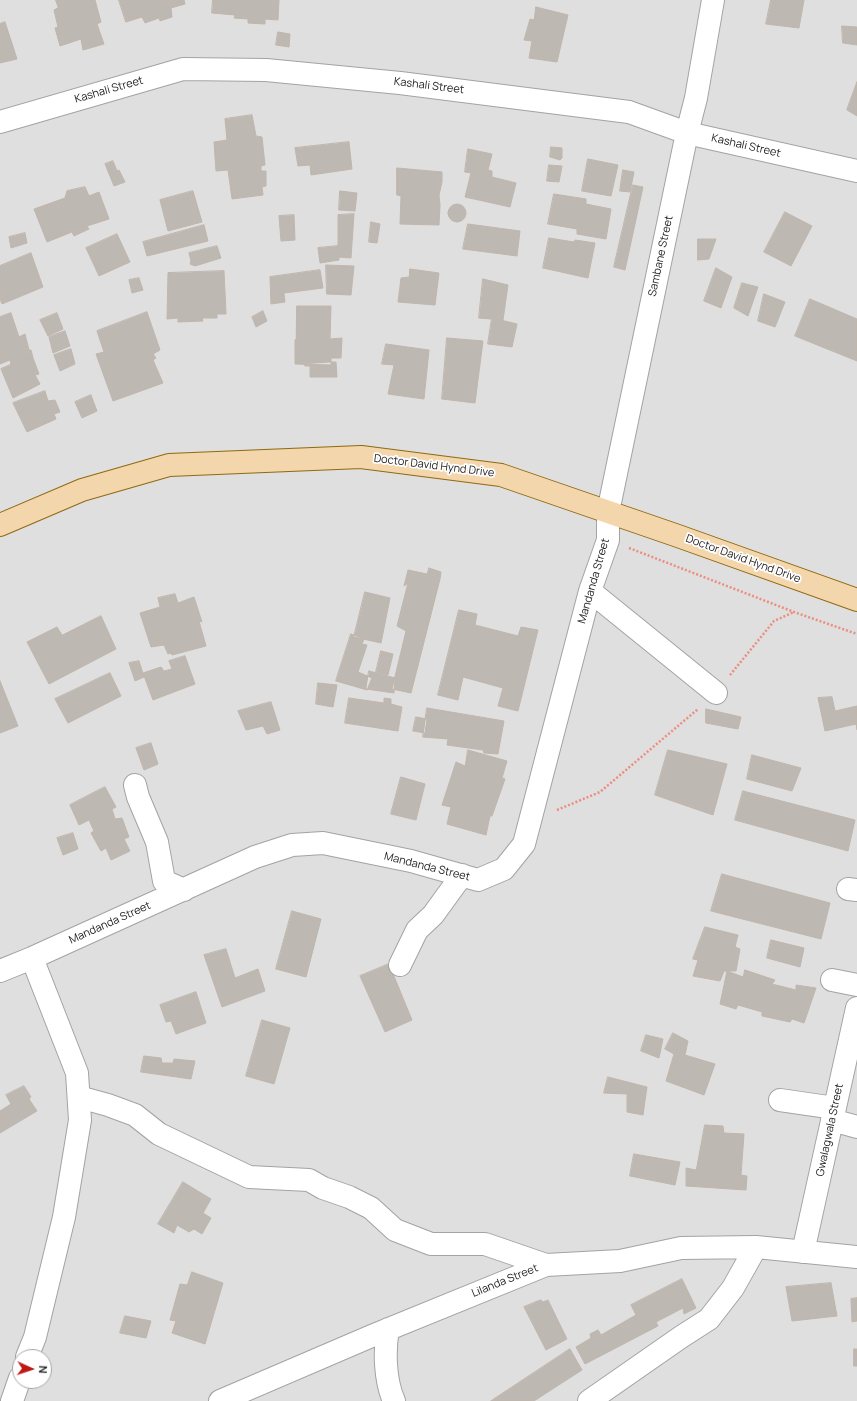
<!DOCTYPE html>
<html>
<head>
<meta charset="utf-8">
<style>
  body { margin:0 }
  #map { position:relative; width:857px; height:1401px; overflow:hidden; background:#f1eee9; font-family:Manrope,sans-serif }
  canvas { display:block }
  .north { position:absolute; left:12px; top:1349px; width:40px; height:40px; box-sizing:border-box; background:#fff; border:1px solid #a7a7a7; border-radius:50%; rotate:93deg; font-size:11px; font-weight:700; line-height:16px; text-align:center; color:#222 }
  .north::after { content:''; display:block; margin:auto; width:14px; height:18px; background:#be1915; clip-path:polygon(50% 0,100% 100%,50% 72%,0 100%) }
</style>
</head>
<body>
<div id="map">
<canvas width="857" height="1401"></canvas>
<div class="north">N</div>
</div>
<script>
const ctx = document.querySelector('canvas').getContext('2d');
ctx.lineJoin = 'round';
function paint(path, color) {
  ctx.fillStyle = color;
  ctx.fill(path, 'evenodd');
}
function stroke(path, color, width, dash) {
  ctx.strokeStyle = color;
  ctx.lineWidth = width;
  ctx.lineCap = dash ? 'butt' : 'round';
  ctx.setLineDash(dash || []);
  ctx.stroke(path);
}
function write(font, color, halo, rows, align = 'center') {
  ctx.font = font + ' Manrope,sans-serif';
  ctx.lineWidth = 3.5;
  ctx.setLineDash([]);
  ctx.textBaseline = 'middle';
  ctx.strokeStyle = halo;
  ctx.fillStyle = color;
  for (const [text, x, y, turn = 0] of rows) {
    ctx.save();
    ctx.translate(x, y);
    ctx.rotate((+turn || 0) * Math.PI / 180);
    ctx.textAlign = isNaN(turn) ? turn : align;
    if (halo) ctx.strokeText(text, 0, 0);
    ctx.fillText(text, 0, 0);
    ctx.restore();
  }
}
paint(new Path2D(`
  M0,0H857V1401H0ZM20,1357H44V1381H20Z`), '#dfdfdf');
const building = new Path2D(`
  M56,0H95L101,22L97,24L104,44L83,50L81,39L60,46L55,28L58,27L54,10L58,8Z
  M119,0H184L185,4L171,8L172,17L160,21L159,18L145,23L142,17L126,22Z
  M213,0H279L278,20L265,19V24L248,23V19L234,18L235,15L212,13Z
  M771,0H804L799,28L766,24Z
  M536,7L568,15L557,62L529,58L532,41L524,40L530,19L534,20Z
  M5,22L17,59L0,63V24Z
  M842,26L857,27V45L843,43Z
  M278,32L290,34L289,47L276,45Z
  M857,82V116L847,110Z
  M252,115L256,136L262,137L265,165L261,166V171H266V186L262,187L263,195L232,199L228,170L216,171L214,142L227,140L225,119Z
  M349,142L352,169L311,175L310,165L298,166L295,148Z
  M551,147L562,148V158L560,160L550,157Z
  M468,149L492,154L488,170L492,171V177L516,183L510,207L465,197L471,173L465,172Z
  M588,159L618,165L611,196L582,191Z
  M113,161L117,171L119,170L125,182L114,186L105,164Z
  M549,165L562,166L559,182L547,181Z
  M397,168L442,172V182L439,195L440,205L439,225L400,224L401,196L397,195Z
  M623,170L634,172L630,192L620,191Z
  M633,185L643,187L625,270L614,267Z
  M85,187L89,196L99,192L109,219L87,226L89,229L74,236L72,232L47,242L34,209L65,198L67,191Z
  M193,191L202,222L168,231L160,200Z
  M340,191L357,193L355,211L339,210Z
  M554,194L586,199V204L611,209L606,239L577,234V229L548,224Z
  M448 213a9 9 0 1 1 18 0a9 9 0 1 1-18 0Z
  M785,212L812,226L791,266L764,252Z
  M354,214L351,258L338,257V215Z
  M294,215L295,240L281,241L279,216Z
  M371,222L380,224L377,243L369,242Z
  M468,224L520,231L517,256L463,249Z
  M204,225L208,241L147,256L143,242Z
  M25,233L27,243L11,248L9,237Z
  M117,234L130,262L99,276L86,248Z
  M549,238L574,242L575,240L595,243L588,278L543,268Z
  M698,239H716L709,259L698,260Z
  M217,246L221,258L195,266L190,264L191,261L189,253Z
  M338,246L339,260L320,263L318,248Z
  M31,253L43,287L2,304L0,299V266Z
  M326,265L354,266L351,295L327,294Z
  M716,268L732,277L721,308L704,301Z
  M410,269L439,273L435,305L398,302L401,278L409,277Z
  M320,270L323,288L284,293L285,302L271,304L270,277Z
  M224,271L226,314H217V318H202L203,321L178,322V318L167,319L168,273Z
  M139,278L143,290L132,293L129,280Z
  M483,279L508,285L503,320L479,318Z
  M742,283L758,287L748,316L734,308Z
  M764,294L785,302L775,327L758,321Z
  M810,299L857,319V361L795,336Z
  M297,306H331L330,339L342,338L341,358H331V365L295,364V340L296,339Z
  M263,311L267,321L256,327L252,317Z
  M147,312L160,350L153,354L156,358L153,360L163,383L113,401L96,354L104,352L97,331Z
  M11,313L19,337L25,334L29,350H31L33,358L27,359L26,358L11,365L10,360L0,364V317Z
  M57,313L63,329L48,336L40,320Z
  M492,318L517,324L512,347L488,344Z
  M65,331L70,346L53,353L49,337Z
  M447,338L483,341L475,403L442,399Z
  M386,344L429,350L424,399L388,394L394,365L382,364Z
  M71,349L75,364L60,371L54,355Z
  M26,358L27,359L33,358L39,374L35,375L40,384L13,398L1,369Z
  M330,362H336L337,377H310V366H305L304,364Z
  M45,391L48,401L55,400L60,412L54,414L56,419L27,432L13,403Z
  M91,395L97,411L82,418L75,402Z
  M429,568L441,572L440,579L411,693L392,689L406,631L397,626L408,583L404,586L408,570L427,574Z
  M365,592L390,598L381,643L354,637Z
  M175,594L178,603L194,597L202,622L199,621L206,646L172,655L170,653L168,654L164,645L151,647L140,613L160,607L158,598Z
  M459,610L477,614L475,625L518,636L521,627L538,630L518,711L498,706L503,688L463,677L458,700L438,695Z
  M101,616L116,649L49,684L27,642L57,627L62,635Z
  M351,634L364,639L362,644L367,645L358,672L372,678L367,690L336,681Z
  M381,651L393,654L388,675L376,672Z
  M185,656L195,684L153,700L143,673L161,667L164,671L172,669L169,661Z
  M139,661L144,677L135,681L129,663Z
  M369,671L395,678L394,693L366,689Z
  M110,673L121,696L68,723L55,699Z
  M0,681L18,726L0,733Z
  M318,683L337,685L333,707L316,704Z
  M832,697L835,711L857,706V730L856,724L825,731L818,698Z
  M349,698L384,703V698L391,699V704L402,707L398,731L345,723Z
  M271,702L280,730L267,734L263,726L246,730L238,711Z
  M427,708L504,721L498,754L484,753L483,750L447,745L448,739L423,737Z
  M706,709L741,717L738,729L706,723Z
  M416,717L427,719L425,733L413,731Z
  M151,743L158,764L144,770L136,748Z
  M468,750L507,761L502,778L505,779L492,816H490L486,835L447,824L451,807L442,805L456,762L465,766Z
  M668,750L727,764L713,815L655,795Z
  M752,755L801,768L792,791L747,779Z
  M401,777L425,784L416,820L391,814Z
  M105,787L116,807L112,809L115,819L122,818L129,837L124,839L130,851L111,860L106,848L101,851L91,833L94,831L89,820L79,825L70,805Z
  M743,791L855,820L848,851L735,820Z
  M73,833L78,849L63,855L57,838Z
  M722,874L830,903L821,939L711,911Z
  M292,911L321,919L306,977L276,969Z
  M705,927L738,935L735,947L740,949L736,971H724L720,981L693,976L698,960L693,959Z
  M771,940L804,948L800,967L767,958Z
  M226,949L235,978L258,969L265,991L222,1007L204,955Z
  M389,964L412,1020L385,1032L360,976Z
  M745,970L775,980L772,984L796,990V985L816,988L804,1023L792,1019L790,1022L762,1016V1012L738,1005L736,1009L720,1004L727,971L743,977Z
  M196,992L206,1023L176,1034L171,1021L166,1022L160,1005Z
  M262,1020L290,1028L274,1084L246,1076Z
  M673,1033L688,1041L685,1055L715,1064L704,1095L666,1081L674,1054L665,1049Z
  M646,1035L663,1039L659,1058L641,1051Z
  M144,1056L161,1058L162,1063H173L174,1059L195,1061L191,1079L141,1072Z
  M608,1077L647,1087L643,1115L627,1112V1094L604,1093Z
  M24,1086L31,1097L29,1099L37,1111L0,1133V1111L11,1104L6,1095Z
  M705,1125L723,1126L724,1133L744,1134L741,1175L747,1176L746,1190L686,1186V1168L696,1170Z
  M634,1154L680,1162L675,1185L630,1176Z
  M183,1182L211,1199L203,1213L211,1218L202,1234L194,1229L189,1232L177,1225L174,1233L158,1224Z
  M192,1272L223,1283L205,1344L172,1333L176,1321L170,1320L180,1284L187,1285Z
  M682,1279L696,1308L684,1314L683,1308L656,1322L658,1326L585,1364L576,1347L591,1338L590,1334L598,1330L601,1335L636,1315L631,1305Z
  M831,1283L837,1316L792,1321L786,1287Z
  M857,1298V1321L852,1322L851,1299Z
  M541,1300L543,1302L548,1300L567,1339L546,1350L524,1307Z
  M125,1316L151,1321L146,1338L120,1333Z
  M570,1349L582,1370L534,1401H491Z
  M854,1349H857V1366H854Z`);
paint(building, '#beb8b2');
stroke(building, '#c1b6ad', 1);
const minor = new Path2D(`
  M0,122L183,69L266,70L400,83L629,112L687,133L857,171
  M590,591L716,693
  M135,785L138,797L157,842L164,881L184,890
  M848,889L857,890
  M400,965L417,930L433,915L462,875
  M0,971L32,958L255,857L292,845L323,843L411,861L478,880L504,869L524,844L590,591L608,540V512L687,133L696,98L713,0
  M832,980L857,985
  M79,1097L108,1105L135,1115L159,1134L249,1177L309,1180L323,1188L349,1197L371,1208L395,1230L431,1244H485L546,1265
  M780,1100L835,1108
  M832,1120L857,1127
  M803,1252L857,1008
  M388,1329C384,1351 385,1381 394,1401
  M27,1357L35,1337L64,1217L80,1120L77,1073L32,958
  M12,1401L20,1378
  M220,1401L374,1335L546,1265L620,1261L681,1248L756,1247L857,1257
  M589,1401L681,1337L709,1319L733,1288L756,1247`);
const major = new Path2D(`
  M0,525L82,490L169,465L361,457L501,475L678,536L857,600`);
stroke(minor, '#a3a3a3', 24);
stroke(major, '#8f6910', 24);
stroke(new Path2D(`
  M629,548L794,612L857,634
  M730,675L774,621L794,612
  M557,810L600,792L698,709`), '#ed8d7f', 2.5, [2, 2]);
stroke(minor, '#fff', 22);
stroke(major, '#f3d6ac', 22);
write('11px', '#222', '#fff', [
  ["Kashali Street",429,86,7],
  ["Kashali Street",109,90,-16],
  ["Kashali Street",746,146,13],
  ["Sambane Street",661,256,-78],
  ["Doctor David Hynd Drive",434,466,7],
  ["Doctor David Hynd Drive",743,559,20],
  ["Mandanda Street",594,581,-74],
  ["Mandanda Street",427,867,14],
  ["Mandanda Street",110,923,-24],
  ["Gwalagwala Street",830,1130,-78],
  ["Lilanda Street",505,1281,-22]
]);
</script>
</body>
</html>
